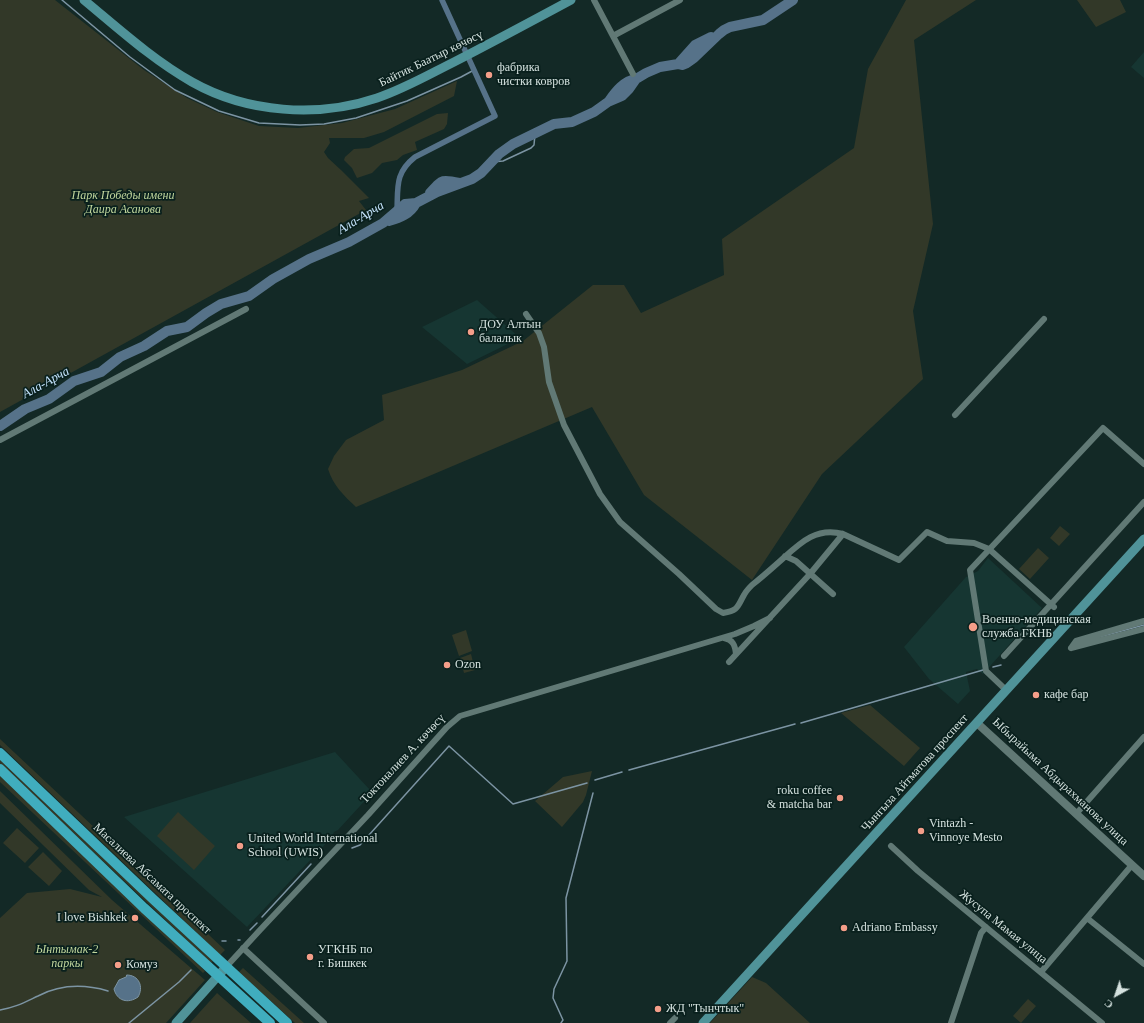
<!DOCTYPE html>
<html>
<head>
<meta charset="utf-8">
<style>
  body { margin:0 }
  #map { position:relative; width:1144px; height:1023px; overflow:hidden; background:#132926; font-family:"Times New Roman",serif }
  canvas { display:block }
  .north { position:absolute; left:1096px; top:975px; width:40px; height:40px; -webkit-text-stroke:3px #09201d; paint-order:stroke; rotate:220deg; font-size:11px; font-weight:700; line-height:16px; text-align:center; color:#d5e2df }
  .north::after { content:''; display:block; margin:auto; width:14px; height:18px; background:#d5e2df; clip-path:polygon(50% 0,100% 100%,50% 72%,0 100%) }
</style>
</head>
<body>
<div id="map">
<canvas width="1144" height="1023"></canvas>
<div class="north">С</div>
</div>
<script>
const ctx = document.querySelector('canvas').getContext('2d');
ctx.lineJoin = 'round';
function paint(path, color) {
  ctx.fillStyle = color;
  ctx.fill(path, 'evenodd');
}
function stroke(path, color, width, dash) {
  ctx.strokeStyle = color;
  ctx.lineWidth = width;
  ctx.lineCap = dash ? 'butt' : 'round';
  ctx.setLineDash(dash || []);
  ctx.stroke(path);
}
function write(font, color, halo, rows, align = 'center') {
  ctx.font = font + ' "Times New Roman",serif';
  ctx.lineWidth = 3.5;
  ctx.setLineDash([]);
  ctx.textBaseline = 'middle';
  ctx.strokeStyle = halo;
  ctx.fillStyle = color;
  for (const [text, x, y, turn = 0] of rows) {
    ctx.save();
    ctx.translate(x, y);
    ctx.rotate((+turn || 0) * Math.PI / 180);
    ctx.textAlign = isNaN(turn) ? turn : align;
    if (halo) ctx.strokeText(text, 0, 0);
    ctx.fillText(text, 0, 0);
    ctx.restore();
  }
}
paint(new Path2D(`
  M1144,52V78L1131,67Z
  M477,300L520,338L467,364L422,327Z
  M988,558L1042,608L983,674L977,669L966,672L970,691L958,704L929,679L904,647L966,577L978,571Z
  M335,752L370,790L371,794L338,830L334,832L332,837L247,927L124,817Z`), '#163632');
paint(new Path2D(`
  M0,0H55L144,70L187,98L217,112L259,126L298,128L342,123L395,109L457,81L454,96L384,132L364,138H329L330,143L324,152L328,158L341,170L369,198L359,201L366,210L0,412Z
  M906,0H976L914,40L933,224L913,311L923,379L822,474L752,580L644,495L592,407L356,507C344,496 333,485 328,469L334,456L346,440L384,420L382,395L462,370L523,341L593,285H624L641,313L724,275L722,239L854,148L868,69Z
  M1077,0H1120L1126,12L1096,27Z
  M448,113L447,124L444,129L415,142L417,150L403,155L397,160L382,163L372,173L357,178L352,168L344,160L345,157L354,149L369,148L437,114Z
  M1060,526L1070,534L1059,546L1050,538Z
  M1038,548L1049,558L1030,579L1019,569Z
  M466,630L472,651L459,656L452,635Z
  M471,654L475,670L464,673L460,658Z
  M870,705L920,748L904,766L841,713Z
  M0,739L225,950L220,955L0,745Z
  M0,759L213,961L211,963L0,764Z
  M592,771L586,795L583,802L562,827L535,801L563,777Z
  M0,775L205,971L203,973L0,782Z
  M0,791L112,900L205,980L166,1023H0V918L27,893L70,889L102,897L89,890L0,803Z
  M178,812L215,846L194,870L157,836Z
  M17,828L39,848L25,863L3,843Z
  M43,852L62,871L49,886L28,867Z
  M243,968L304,1023H295L239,972Z
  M752,977L766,983L810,1023H710Z
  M217,993L251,1023H190Z
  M1028,999L1036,1006L1021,1023L1013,1016Z`), '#323828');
const water = new Path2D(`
  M127,975C139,975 144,987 138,997C128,1004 117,1001 114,989L119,980L126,977Z`);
paint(water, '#567289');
stroke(water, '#7c94a3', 1);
stroke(new Path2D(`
  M62,0L130,57L175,90L219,111L259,123L300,125L324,124L356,118L407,101L461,77L474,70
  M492,162L503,161L531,148L534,145L535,134
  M1092,639L1144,625
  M993,667L1001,665
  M801,723L983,670
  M629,770L795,724
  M595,780L622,772
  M337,836H338
  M352,848L360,845L449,746L513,804L587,783
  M262,917L311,864
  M250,930L257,923
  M238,940H240
  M222,941H226
  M0,1010C16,1007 23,1003 38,996C61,984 84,984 108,991
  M129,1023L179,982L191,970
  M561,1023L563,1020L553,998L554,989L567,961L566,898L593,793`), '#7c94a3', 1.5);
stroke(new Path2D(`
  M397,210C398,186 395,173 415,157L495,116L442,0`), '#567289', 5.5);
stroke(new Path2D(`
  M678,64L695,45L711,37
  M609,101C616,91 624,81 636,79
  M430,193C443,179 442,179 460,183
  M389,221C400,218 410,214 416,203
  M0,426L25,409L49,399L74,381L101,372L120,357L144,346L167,331L187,327L206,313L221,304L249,296L273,279L309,259L349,242L383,223L405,204L416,203L437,192L472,179L481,173L499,154L513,144L554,124L572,122L594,112L608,102L622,96L629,89L636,79L646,73L660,67L678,64L682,65L687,63L694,58L719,34L724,30L730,27L763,20L793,0`), '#567289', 10);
stroke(new Path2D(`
  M594,0L633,74
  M613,36L680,0
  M526,314L539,333L544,347L549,382L564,425L600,494L620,522L679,574L716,609L723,613C739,610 737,607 744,595C746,591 749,588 752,585C761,578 770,570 779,562C798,545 815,526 843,534L899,560L927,532L947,541L974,543L989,549L1054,607
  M955,415L1044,319
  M0,440L246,309
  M785,556L796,561L833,594
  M724,638C733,640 735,645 736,654
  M1071,648L1076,641L1144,621
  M1071,648L1144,629
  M1004,656L1144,502
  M729,662L810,574L843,534
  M1006,690L986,671L970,570L1103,428L1144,464
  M1076,814L1144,737
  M891,846L918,871L1102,1023
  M1087,918L1144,964
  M243,948L324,1023
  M226,967L260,930L368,815L447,727L460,716L735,634L754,626L770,618
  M1041,972L1132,865
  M670,1023L675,1018
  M951,1023L981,933L986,927`), '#617975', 6);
stroke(new Path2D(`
  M977,723L1144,876`), '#617975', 8);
stroke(new Path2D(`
  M84,0C119,29 153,60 192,82C247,113 318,118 377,98C404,89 428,75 454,62C493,42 532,21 571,0
  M176,1023L226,967
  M703,1023L1144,539`), '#509399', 9);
stroke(new Path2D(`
  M0,753L153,899L287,1023
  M0,769L144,908L270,1023`), '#40adbe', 10);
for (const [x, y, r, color] of [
  [489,75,4,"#f49e89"],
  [471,332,4,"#f49e89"],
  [973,627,5,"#f49e89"],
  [447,665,4,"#f49e89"],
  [1036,695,4,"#f49e89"],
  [840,798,4,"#f49e89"],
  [921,831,4,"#f49e89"],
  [240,846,4,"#f49e89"],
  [135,918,4,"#f49e89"],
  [844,928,4,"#f49e89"],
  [310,957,4,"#f49e89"],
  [118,965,4,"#f49e89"],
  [658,1009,4,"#f49e89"]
]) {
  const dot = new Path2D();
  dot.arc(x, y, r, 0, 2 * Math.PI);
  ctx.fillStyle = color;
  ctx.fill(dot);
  stroke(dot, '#09201d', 1.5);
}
write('12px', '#d5e2df', '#09201d', [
  ["Байтик Баатыр көчөсү",431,59,-26],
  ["Токтоналиев А. көчөсү",403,759,-47],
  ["Чынгыза Айтматова проспект",915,773,-48],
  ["Ыбырайыма Абдырахманова улица",1060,782,43],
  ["Масалиева Абсамата проспект",152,879,43],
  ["Жусупа Мамая улица",1003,927,39]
]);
write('12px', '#d5e2df', '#09201d', [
  ["фабрика",497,68],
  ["чистки ковров",497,82],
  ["ДОУ Алтын",479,325],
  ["балалык",479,339],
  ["Военно-медицинская",982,620],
  ["служба ГКНБ",982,634],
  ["Ozon",455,665],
  ["кафе бар",1044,695],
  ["roku coffee",832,791,"right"],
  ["& matcha bar",832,805,"right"],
  ["Vintazh -",929,824],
  ["Vinnoye Mesto",929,838],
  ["United World International",248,839],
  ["School (UWIS)",248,853],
  ["I love Bishkek",127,918,"right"],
  ["Adriano Embassy",852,928],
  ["УГКНБ по",318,950],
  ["г. Бишкек",318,964],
  ["Комуз",126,965],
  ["ЖД \"Тынчтык\"",666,1009]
], 'left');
write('italic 12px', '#c1d69d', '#09201d', [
  ["Парк Победы имени",123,196],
  ["Даира Асанова",123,210],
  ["Ынтымак-2",67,950],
  ["паркы",67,964]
]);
write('italic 13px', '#c4e2fb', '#09201d', [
  ["Ала-Арча",361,218,-31],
  ["Ала-Арча",46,383,-29]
]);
</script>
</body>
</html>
